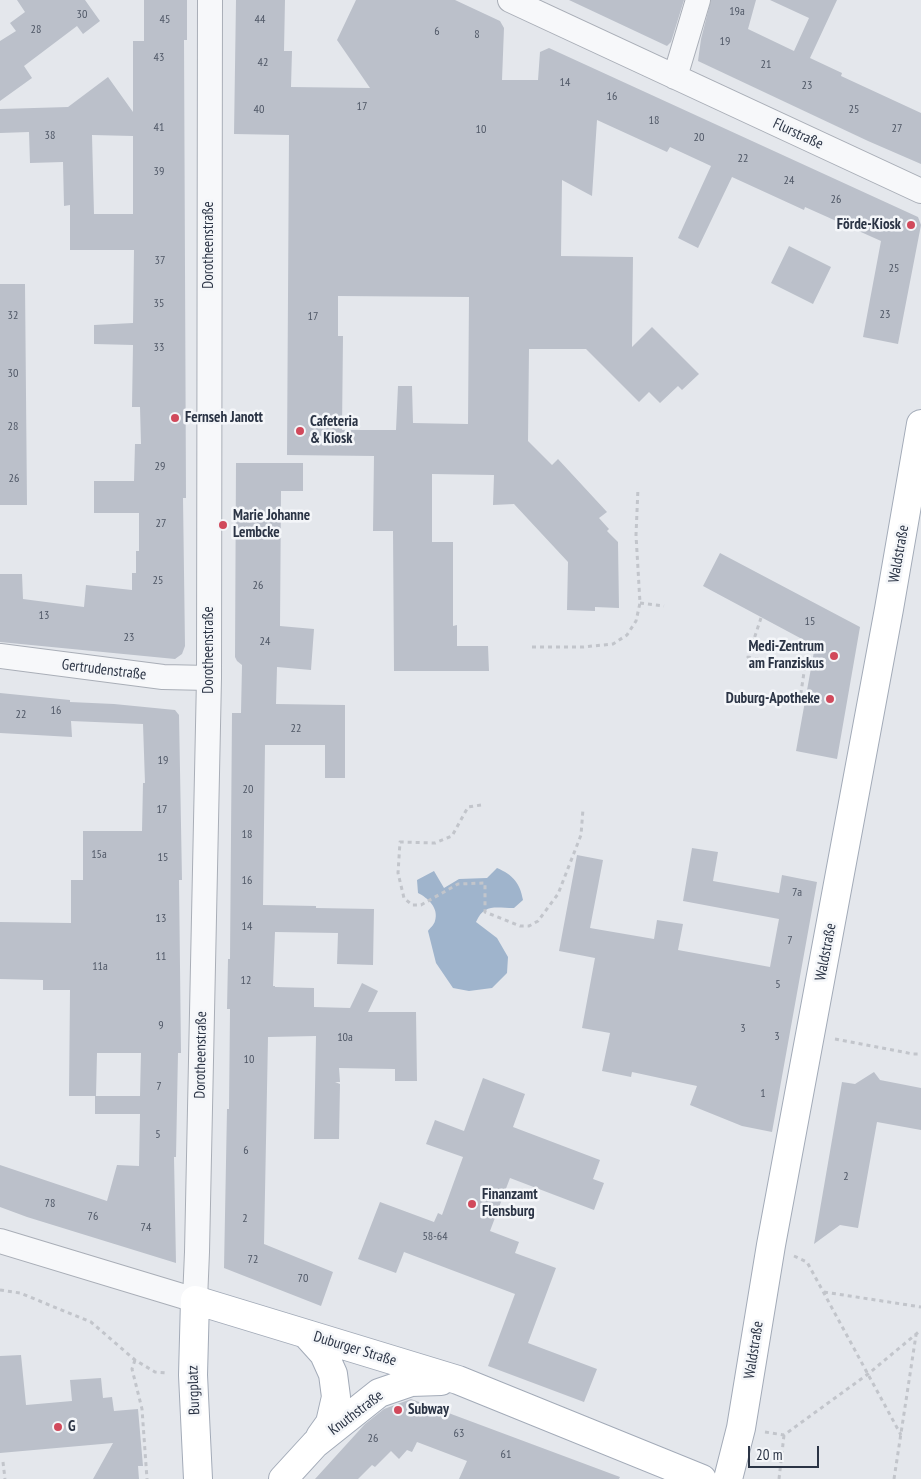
<!DOCTYPE html>
<html>
<head>
<meta charset="utf-8">
<style>
  body { margin:0 }
  #map { position:relative; width:921px; height:1479px; overflow:hidden; background:#e4e7ec; font-family:"PT Sans Narrow",sans-serif }
  canvas { display:block }
  .scale { position:absolute; left:748px; top:1446px; width:71px; height:22px; box-sizing:border-box; border:2px solid #2b3445; border-top:0; padding-left:6px; font-size:15px; line-height:18px; white-space:nowrap; color:#2b3445; -webkit-text-stroke:4px #f4f6f9; paint-order:stroke }
</style>
</head>
<body>
<div id="map">
<canvas width="921" height="1479"></canvas>
<div class="scale">20 m</div>
</div>
<script>
const ctx = document.querySelector('canvas').getContext('2d');
ctx.lineJoin = 'round';
function paint(path, color) {
  ctx.fillStyle = color;
  ctx.fill(path, 'evenodd');
}
function stroke(path, color, width, dash) {
  ctx.strokeStyle = color;
  ctx.lineWidth = width;
  ctx.lineCap = dash ? 'butt' : 'round';
  ctx.setLineDash(dash || []);
  ctx.stroke(path);
}
function write(font, color, halo, rows, align = 'center') {
  ctx.font = font + ' "PT Sans Narrow",sans-serif';
  ctx.lineWidth = 5;
  ctx.setLineDash([]);
  ctx.textBaseline = 'middle';
  ctx.strokeStyle = halo;
  ctx.fillStyle = color;
  for (const [text, x, y, turn = 0] of rows) {
    ctx.save();
    ctx.translate(x, y);
    ctx.rotate((+turn || 0) * Math.PI / 180);
    ctx.textAlign = isNaN(turn) ? turn : align;
    if (halo) ctx.strokeText(text, 0, 0);
    ctx.fillText(text, 0, 0);
    ctx.restore();
  }
}
paint(new Path2D(`
  M497,868C513,875 520,883 523,900L514,908C496,908 484,903 476,922L497,938L508,957L507,973L492,988L469,991L453,988L436,963L428,931C430,928 434,925 435,921C439,908 428,898 418,893L417,880L434,871L444,888L459,879L487,878Z`), '#9fb4cc');
paint(new Path2D(`
  M17,0H85L100,21L83,34L77,26L24,66L32,78L0,101V41L16,31L10,23L25,12Z
  M144,0H187V40H184L186,498H183L185,646L182,654L175,659L0,642V574H22L23,599L84,607L86,585L132,590V573H136V551H139V513H94V481H134L135,444H141L140,407H132L133,345L94,344V325L133,323L134,250H70V205L64,206L63,162L30,163L29,132L0,133V109L68,107L108,77L133,112V41H144ZM92,135L133,136V214H94Z
  M236,0H285L284,51H292L291,87L370,88L337,40L356,0H455L500,21L504,28L502,80H538L540,52L549,48L918,217L921,225L898,344L863,337L881,241L805,207L804,210L732,177L698,248L678,238L711,166L670,147L667,152L597,120L592,196L562,180L561,256L633,257L632,347L652,327L699,374L682,390L678,386L660,403L649,392L639,402L586,349H529L528,441L552,465L558,459L607,512L599,518L609,529L607,531L618,542L619,608L595,607V611L567,610L568,562L514,504L493,505L494,475L432,474V542H453V626L457,625V646H488L489,671H394L393,531H373L374,456L287,455L289,135L234,134ZM338,296L469,297L468,424L413,423L412,386H398L396,430H342L343,336H338Z
  M569,0H684L671,42L667,46Z
  M711,0H756L748,29L794,51L809,18L770,0H837L810,58L842,73L841,76L921,113V164L868,141L698,61L701,39Z
  M789,246L831,267L813,304L771,283Z
  M0,284H25L27,505H0Z
  M236,463H303V491H281L280,626L314,629L311,670L277,667L276,704L345,705V778H325V745H265L263,905L316,906V908L374,909L373,965L337,964L338,933L275,932L273,986H275V987L314,988V1007L350,1008L362,983L378,991L368,1012H416L417,1081H395V1069L339,1068L340,1082H335L340,1084L339,1139H314L316,1036L268,1037L264,1244L333,1272L321,1306L224,1268L227,1109H229L230,1009H227L228,959H230L232,713H241L242,665L237,661L235,657Z
  M720,553L860,627L837,759L796,751L815,646L703,586Z
  M0,693L70,700V702L114,704L175,710L179,715L182,880H179L181,1053H178L176,1157H174L176,1263L27,1217L0,1207V1165L107,1201L117,1165L139,1166L140,1114H95V1096H140L141,1053H97L96,1096H69L70,990H43V980L0,979V922L71,923V880H83V831H142L143,783H145L143,724L71,721L72,737L0,733Z
  M692,848L718,852L713,881L779,893L782,875L817,882L772,1132L742,1126L690,1105L697,1086L632,1072L631,1077L602,1071L610,1033L582,1028L595,958L559,951L577,855L603,860L590,928L654,939L657,920L683,924L678,950L770,967L779,919L683,901Z
  M874,1072L880,1080L921,1088V1130L877,1122L858,1228L840,1225L814,1244L842,1082L855,1084Z
  M483,1078L525,1094L513,1127L600,1160L593,1179L604,1183L594,1210L510,1178L490,1231L519,1242L515,1253L556,1268L528,1343L597,1369L584,1402L488,1366L515,1294L404,1252L396,1273L358,1259L380,1202L434,1222L438,1213L442,1215L463,1157L426,1144L435,1120L464,1131Z
  M21,1355L26,1405L72,1401L70,1380L101,1378L103,1398L112,1397L114,1411L138,1409L143,1466H138L139,1479H93L113,1443L0,1453V1356Z
  M411,1399L620,1477L619,1479H459L467,1461L417,1442L412,1452L407,1450L399,1459L391,1451L375,1467L372,1465L358,1479H315L365,1424L384,1409Z`), '#bbc0ca');
const minor = new Path2D(`
  M510,0L921,191
  M675,77L698,0
  M0,656L163,677L209,678
  M0,1241L195,1300L197,1252L209,678L210,0`);
const major = new Path2D(`
  M306,1334L324,1354L333,1374L336,1397L330,1423L320,1437
  M198,1479L193,1375L195,1300L458,1380L702,1479
  M283,1479L315,1444L379,1393L411,1382L441,1381
  M728,1479L741,1428L771,1245L889,609L921,424`);
stroke(minor, '#a9aeb7', 26);
stroke(major, '#a3abb8', 30);
stroke(new Path2D(`
  M640,603L664,606
  M761,618L748,657L781,664L812,666
  M532,647H583L613,644L627,635L636,621L640,603L636,535L638,488
  M789,698L800,699L805,666
  M481,805L468,807L452,836L435,843L400,842L398,873L404,898L412,905H421L458,884L485,883V912L520,926H529L538,921L558,894L581,835L583,809
  M835,1039L913,1054H921
  M794,1256L807,1262L901,1435
  M0,1290L20,1293L91,1322L135,1360L155,1372L168,1373
  M824,1292L921,1307
  M135,1360L132,1369L142,1409L147,1479
  M765,1432L784,1435L868,1374L921,1330
  M3,1462L5,1479
  M779,1479L784,1435
  M894,1479L916,1335`), '#c2c5cb', 3, [4, 4]);
stroke(minor, '#f7f8fa', 24);
stroke(major, '#fff', 28);
for (const [x, y, r, color] of [
  [911,225,5,"#d1495b"],
  [175,418,5,"#d1495b"],
  [300,431,5,"#d1495b"],
  [223,525,5,"#d1495b"],
  [834,656,5,"#d1495b"],
  [830,699,5,"#d1495b"],
  [472,1204,5,"#d1495b"],
  [398,1410,5,"#d1495b"],
  [58,1427,5,"#d1495b"]
]) {
  const dot = new Path2D();
  dot.arc(x, y, r, 0, 2 * Math.PI);
  ctx.fillStyle = color;
  ctx.fill(dot);
  stroke(dot, '#f4f6f9', 2);
}
write('12px', '#4f5766', null, [
  ["19a",737,12],
  ["30",82,15],
  ["45",165,20],
  ["44",260,20],
  ["28",36,30],
  ["6",437,32],
  ["8",477,35],
  ["19",725,42],
  ["43",159,58],
  ["42",263,63],
  ["21",766,65],
  ["14",565,83],
  ["23",807,86],
  ["16",612,97],
  ["17",362,107],
  ["40",259,110],
  ["25",854,110],
  ["18",654,121],
  ["41",159,128],
  ["27",897,129],
  ["10",481,130],
  ["38",50,136],
  ["20",699,138],
  ["22",743,159],
  ["39",159,172],
  ["24",789,181],
  ["26",836,200],
  ["37",160,261],
  ["25",894,269],
  ["35",159,304],
  ["23",885,315],
  ["32",13,316],
  ["17",313,317],
  ["33",159,348],
  ["30",13,374],
  ["28",13,427],
  ["29",160,467],
  ["26",14,479],
  ["27",161,524],
  ["25",158,581],
  ["26",258,586],
  ["13",44,616],
  ["15",810,622],
  ["23",129,638],
  ["24",265,642],
  ["16",56,711],
  ["22",21,715],
  ["22",296,729],
  ["19",163,761],
  ["20",248,790],
  ["17",162,810],
  ["18",247,835],
  ["15a",99,855],
  ["15",163,858],
  ["16",247,881],
  ["7a",797,893],
  ["13",161,919],
  ["14",247,927],
  ["7",790,941],
  ["11",161,957],
  ["11a",100,967],
  ["12",246,981],
  ["5",778,985],
  ["9",161,1026],
  ["3",743,1029],
  ["3",777,1037],
  ["10a",345,1038],
  ["10",249,1060],
  ["7",159,1087],
  ["1",763,1094],
  ["5",158,1135],
  ["6",246,1151],
  ["2",846,1177],
  ["78",50,1204],
  ["76",93,1217],
  ["2",245,1219],
  ["74",146,1228],
  ["58-64",435,1237],
  ["72",253,1260],
  ["70",303,1279],
  ["63",459,1434],
  ["26",373,1439],
  ["61",506,1455]
]);
write('15px', '#2b3445', '#f4f6f9', [
  ["Flurstraße",798,134,25],
  ["Dorotheenstraße",209,245,-90],
  ["Waldstraße",899,554,-80],
  ["Dorotheenstraße",209,650,-90],
  ["Gertrudenstraße",104,670,7],
  ["Waldstraße",826,952,-79],
  ["Dorotheenstraße",201,1055,-89],
  ["Duburger Straße",355,1349,17],
  ["Waldstraße",754,1350,-81],
  ["Burgplatz",194,1390,-92],
  ["Knuthstraße",356,1413,-37]
]);
write('bold 15px', '#2b3445', '#f4f6f9', [
  ["Förde-Kiosk",901,225,"right"],
  ["Fernseh Janott",185,418],
  ["Cafeteria",310,422],
  ["& Kiosk",310,439],
  ["Marie Johanne",233,516],
  ["Lembcke",233,533],
  ["Medi-Zentrum",824,647,"right"],
  ["am Franziskus",824,664,"right"],
  ["Duburg-Apotheke",820,699,"right"],
  ["Finanzamt",482,1195],
  ["Flensburg",482,1212],
  ["Subway",408,1410],
  ["G",68,1427]
], 'left');
</script>
</body>
</html>
